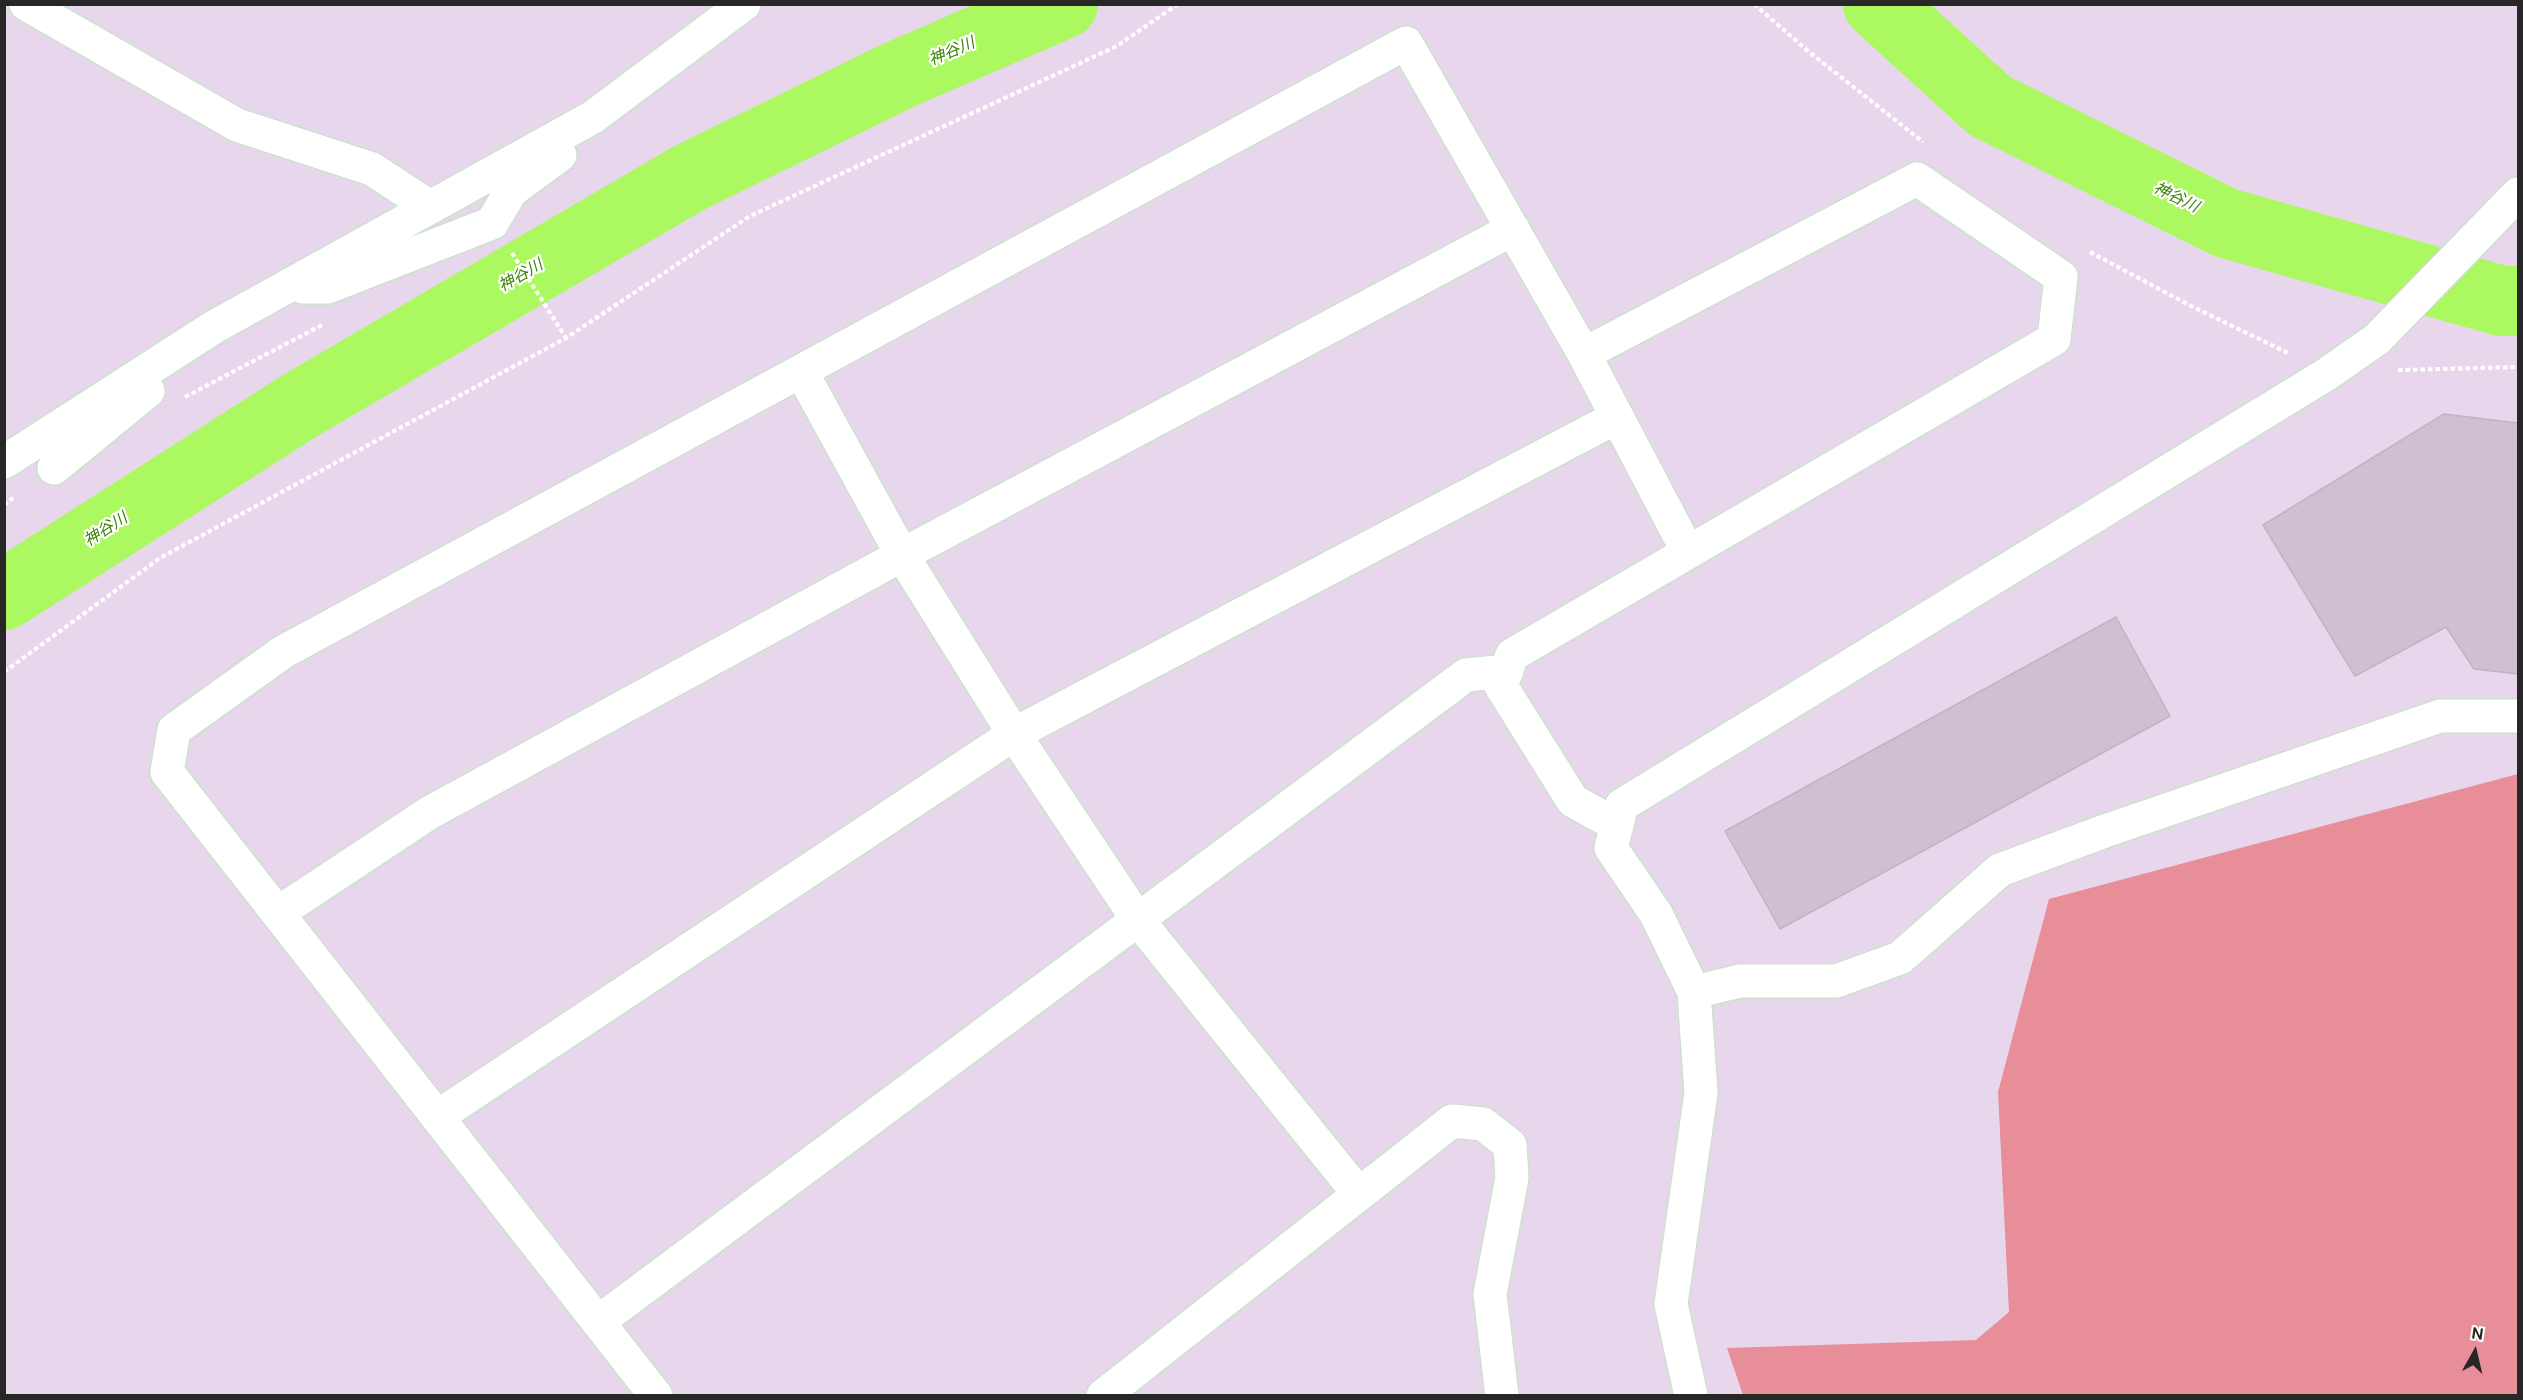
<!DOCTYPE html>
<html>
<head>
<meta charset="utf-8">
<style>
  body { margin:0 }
  #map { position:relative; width:2523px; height:1400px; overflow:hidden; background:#e8d7ec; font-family:"DM Sans",sans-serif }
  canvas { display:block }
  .frame { position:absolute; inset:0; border:6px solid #272727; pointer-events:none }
  .north { position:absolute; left:2445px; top:1322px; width:60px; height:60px; -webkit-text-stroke:4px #fff; paint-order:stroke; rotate:8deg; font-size:16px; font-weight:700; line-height:24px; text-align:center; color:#272727 }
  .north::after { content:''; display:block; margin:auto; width:21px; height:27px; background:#272727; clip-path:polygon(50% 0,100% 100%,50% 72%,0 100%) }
</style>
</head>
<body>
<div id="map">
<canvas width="2523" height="1400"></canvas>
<div class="frame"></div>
<div class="north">N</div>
</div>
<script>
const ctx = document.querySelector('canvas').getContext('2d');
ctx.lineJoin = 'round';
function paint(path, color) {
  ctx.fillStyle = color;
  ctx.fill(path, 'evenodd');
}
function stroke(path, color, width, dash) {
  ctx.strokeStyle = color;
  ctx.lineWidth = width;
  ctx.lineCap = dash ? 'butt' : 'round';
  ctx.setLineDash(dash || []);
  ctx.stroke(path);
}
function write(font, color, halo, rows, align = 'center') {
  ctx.font = font + ' "DM Sans","Noto Sans JP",sans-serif';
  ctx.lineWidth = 4.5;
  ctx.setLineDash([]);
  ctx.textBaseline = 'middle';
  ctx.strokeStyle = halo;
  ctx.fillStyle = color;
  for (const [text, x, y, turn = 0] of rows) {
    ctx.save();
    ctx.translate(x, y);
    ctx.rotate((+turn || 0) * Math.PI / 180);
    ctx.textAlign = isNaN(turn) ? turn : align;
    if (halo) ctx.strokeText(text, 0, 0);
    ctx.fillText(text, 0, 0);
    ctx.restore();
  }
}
paint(new Path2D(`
  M2518,774V1395H1743L1727,1348L1976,1340L2009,1312L1998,1092L2049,899Z`), '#e88e98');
stroke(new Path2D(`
  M1878,4L1990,106L2226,223L2502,301H2518
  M4,595L301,405L689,178L899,75L1063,4`), '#acf860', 70);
const building = new Path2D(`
  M2444,414L2518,423V674L2474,669L2446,627L2355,676L2263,525Z
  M2116,617L2170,716L1780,929L1725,831Z`);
paint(building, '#cec0d0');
stroke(building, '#c4b1c7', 1.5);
const minor = new Path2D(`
  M26,4L237,125L372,169L430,207
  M303,287H328L492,223L511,191L560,155
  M1584,354L1917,179L2061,277L2054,339L1512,655L1501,686L1573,801L1617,825
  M801,371L902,555L1014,734L1138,920L1358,1193
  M4,462L214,327L593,117L744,4
  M54,468L148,391
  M278,913L429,813L902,555L1513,229
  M1694,992L1740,981H1836L1900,958L2000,870L2105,831L2440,716H2518
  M437,1117L1014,734L1617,417
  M598,1322L1466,675L1507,671
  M656,1396L167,772L174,730L283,652L1406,43L1584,354L1688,552
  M1103,1396L1452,1121L1483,1124L1510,1145L1512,1178L1490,1294L1502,1396
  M1691,1396L1671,1304L1701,1093L1694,992L1656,914L1611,848L1622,805L2327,374L2377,339L2518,194`);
stroke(minor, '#cce2cd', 36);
stroke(new Path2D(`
  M1754,4L1808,51L1923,142
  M2090,252L2191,306L2288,353
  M512,253L566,338
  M2398,370L2518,367
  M185,397L322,325
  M4,505L13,498
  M4,672L160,558L566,338L750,216L1117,46L1178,4`), '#fff', 4, [4.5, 3]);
stroke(minor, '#fff', 33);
write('italic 16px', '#3b8305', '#fff', [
  ["神谷川",952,52,-23],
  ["神谷川",2176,198,26],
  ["神谷川",521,276,-30],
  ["神谷川",106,530,-33]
]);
</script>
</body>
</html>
